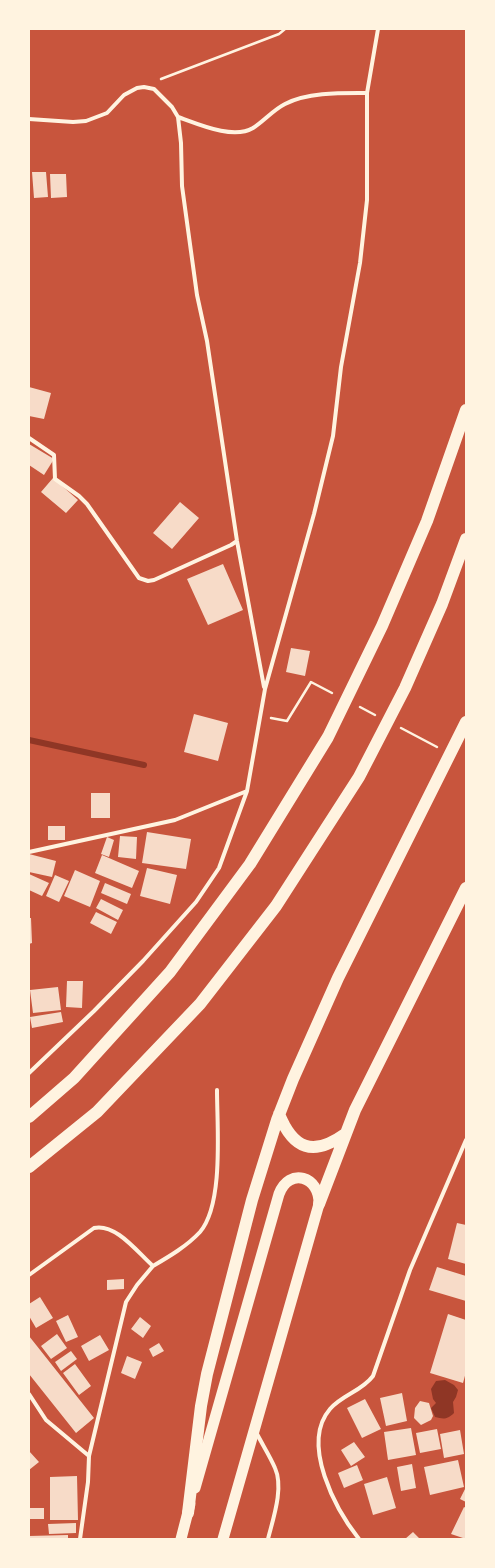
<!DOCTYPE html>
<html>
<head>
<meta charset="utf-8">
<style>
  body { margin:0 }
  #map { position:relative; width:495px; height:1568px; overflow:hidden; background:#c8553d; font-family:"Roboto Condensed",sans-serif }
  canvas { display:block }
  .frame { position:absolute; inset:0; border:30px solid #fff3e0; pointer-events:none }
</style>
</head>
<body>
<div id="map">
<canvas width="495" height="1568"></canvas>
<div class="frame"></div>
</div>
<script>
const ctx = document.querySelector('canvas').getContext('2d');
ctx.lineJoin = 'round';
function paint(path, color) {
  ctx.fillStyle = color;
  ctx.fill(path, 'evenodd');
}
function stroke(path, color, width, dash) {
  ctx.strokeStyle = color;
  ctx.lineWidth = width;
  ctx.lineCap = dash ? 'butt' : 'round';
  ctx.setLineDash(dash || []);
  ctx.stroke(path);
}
paint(new Path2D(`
  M445,1380L454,1385L458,1390L456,1397L453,1402L454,1413C447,1420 443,1419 435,1417L431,1408L436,1403L433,1399L431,1389L436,1381Z`), '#8f3625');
stroke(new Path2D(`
  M29,740L144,765`), '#8f3625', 6);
paint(new Path2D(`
  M32,172H46L48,197L34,198Z
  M50,174H66L67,197L51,198Z
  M29,387L51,393L44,419L29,416Z
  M29,444L54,459L44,475L29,465Z
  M53,478L78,500L66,513L41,492Z
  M180,502L199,518L172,549L153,533Z
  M223,564L243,610L208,625L187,579Z
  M291,648L310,651L305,676L286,672Z
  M194,714L228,723L218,761L184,752Z
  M91,793H110V818H91Z
  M48,826H65V840H48Z
  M147,832L191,839L186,869L142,863Z
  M120,836L137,837L136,859L118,857Z
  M107,837L114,840L109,857L101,854Z
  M29,854L56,861L52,877L29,872Z
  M102,855L139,871L132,888L95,873Z
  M147,868L177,875L170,904L140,896Z
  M75,870L100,881L90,907L64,896Z
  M29,874L49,883L42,896L29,890Z
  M55,875L69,881L59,902L46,896Z
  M105,883L131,894L127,904L101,893Z
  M101,899L123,910L118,920L96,908Z
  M96,912L117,922L111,934L90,923Z
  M29,918H31L32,943L29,944Z
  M67,981H83L82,1008L66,1007Z
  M58,987L61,1010L33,1013L30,990Z
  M61,1012L63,1022L32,1028L30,1017Z
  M457,1223L466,1225V1264L448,1259Z
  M437,1267L466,1276V1301L429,1290Z
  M124,1279V1289L107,1290V1280Z
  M40,1297L53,1318L36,1328L29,1316V1304Z
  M448,1314L466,1320V1372L463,1383L430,1373Z
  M68,1315L78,1337L66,1342L56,1321Z
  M140,1317L151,1326L143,1338L131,1329Z
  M57,1334L67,1348L51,1359L41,1346Z
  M100,1335L109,1350L89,1361L81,1346Z
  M29,1336L94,1418L76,1433L29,1374Z
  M159,1343L164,1351L153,1357L149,1349Z
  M71,1351L77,1359L61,1371L55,1362Z
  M127,1356L142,1362L135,1379L121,1373Z
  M75,1364L91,1386L79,1395L63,1373Z
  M402,1393L407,1421L386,1426L380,1398Z
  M365,1399L381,1429L362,1438L347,1408Z
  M420,1401L429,1403L433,1416L431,1420L421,1425L414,1418L415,1408Z
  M411,1428L416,1455L388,1460L384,1432Z
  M437,1429L441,1449L420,1453L416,1433Z
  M460,1430L464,1454L444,1458L440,1434Z
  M354,1442L365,1457L351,1466L341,1450Z
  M29,1451L39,1462L29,1470Z
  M458,1460L464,1487L430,1495L424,1467Z
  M412,1464L416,1488L401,1491L397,1467Z
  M357,1465L363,1480L344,1488L338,1473Z
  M77,1476L78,1520H50V1477Z
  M387,1477L396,1508L373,1515L364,1484Z
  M466,1487V1502L460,1499Z
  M464,1507L466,1508V1539L451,1534Z
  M29,1508H44V1519H29Z
  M76,1523V1533L49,1534L48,1524Z
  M413,1532L420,1539H405Z
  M68,1535V1539H29V1536Z`), '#f7dbc8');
stroke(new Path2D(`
  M161,79L279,34L285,29
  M360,707L375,715
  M271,718L287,721L311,682L332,693
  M401,728L437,747`), '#fff3e0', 2.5);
stroke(new Path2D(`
  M178,117C198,124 233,140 253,128C264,121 273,110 285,104C308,92 342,93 367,93
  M29,119L73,122L86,121L107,113L124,95L137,88L144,87L154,89L172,107L178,117L181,143L182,186L197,295L207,341L237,541L264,687
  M29,438L54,455L55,479L79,496L87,504L139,578L148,581L154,580L231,545L237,541
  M29,852L175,820L247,791
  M29,1073L94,1011L143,961L196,902L219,868L247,791L265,689L314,514L333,436L341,367L360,263L367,200V93L378,29
  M29,1275L94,1228C116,1223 138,1253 153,1266C170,1256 187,1246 200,1232C224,1204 217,1127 217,1090
  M29,1394L46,1420L89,1456
  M256,1432C262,1444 270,1456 275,1468C284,1488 273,1519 268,1539
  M80,1539L88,1482L89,1456L126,1302L137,1285L153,1266
  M359,1539C336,1510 300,1444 330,1409C342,1395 362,1391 373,1376L410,1270L466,1140`), '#fff3e0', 4);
stroke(new Path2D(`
  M195,1488L279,1194C289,1167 320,1176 319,1204L223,1539
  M181,1539L190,1504`), '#fff3e0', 11);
stroke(new Path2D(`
  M279,1114C293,1149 313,1157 345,1134
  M29,1117L74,1078L170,972L250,864L328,737L382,626L427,521L466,410
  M29,1167L97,1112L200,1004L276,906L359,777L405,688L442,604L466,539
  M319,1204L355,1110L466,888
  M188,1513L201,1406L207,1374L252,1200L277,1120L293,1079L338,978L466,722`), '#fff3e0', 12);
</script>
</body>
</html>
